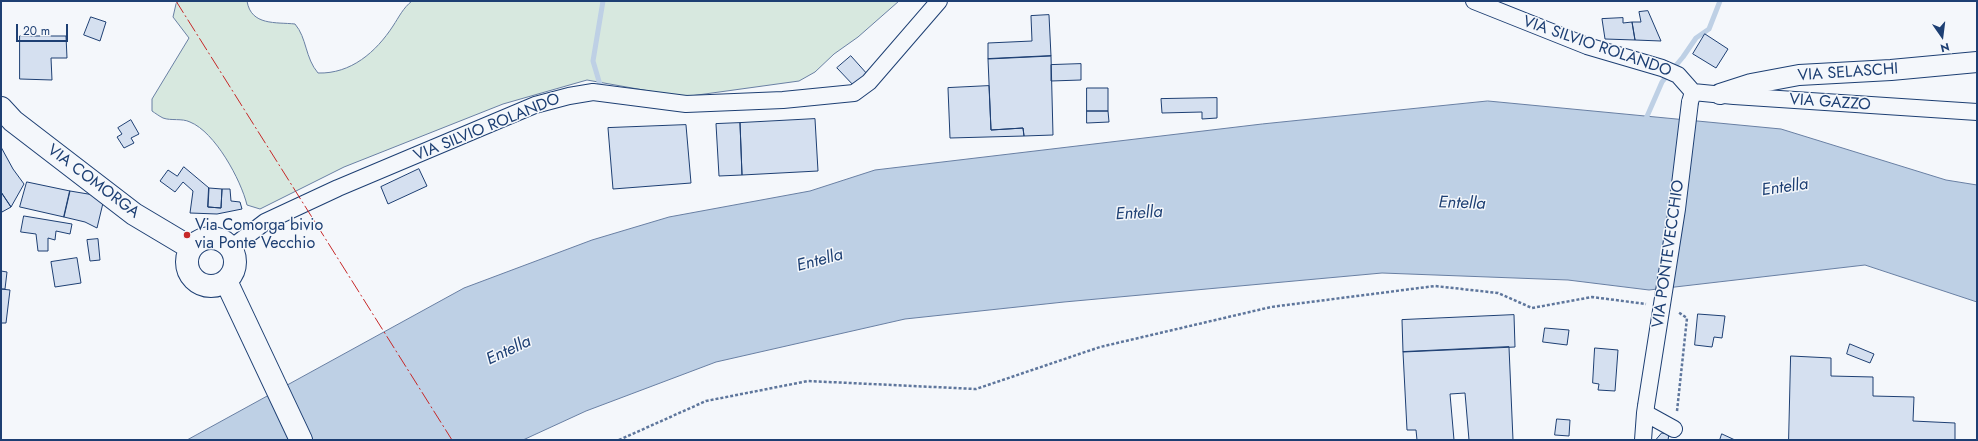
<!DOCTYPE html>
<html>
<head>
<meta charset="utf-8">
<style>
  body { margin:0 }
  #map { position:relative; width:1978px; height:441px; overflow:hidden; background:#f4f7fb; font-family:Jost,sans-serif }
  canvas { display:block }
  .frame { position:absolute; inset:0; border:2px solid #1d3f73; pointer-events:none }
  .north { position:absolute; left:1922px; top:16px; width:40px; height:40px; -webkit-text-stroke:3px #f4f7fb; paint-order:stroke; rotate:166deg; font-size:11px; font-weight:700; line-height:16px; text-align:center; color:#1d3f73 }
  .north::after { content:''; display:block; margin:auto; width:14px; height:18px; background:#1d3f73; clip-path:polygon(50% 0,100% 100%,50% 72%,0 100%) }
  .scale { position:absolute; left:16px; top:24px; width:52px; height:18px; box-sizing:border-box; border:2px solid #1d3f73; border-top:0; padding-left:5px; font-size:12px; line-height:14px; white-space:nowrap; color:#1d3f73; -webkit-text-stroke:3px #f4f7fb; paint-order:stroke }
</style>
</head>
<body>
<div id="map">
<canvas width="1978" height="441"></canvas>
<div class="frame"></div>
<div class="north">N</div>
<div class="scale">20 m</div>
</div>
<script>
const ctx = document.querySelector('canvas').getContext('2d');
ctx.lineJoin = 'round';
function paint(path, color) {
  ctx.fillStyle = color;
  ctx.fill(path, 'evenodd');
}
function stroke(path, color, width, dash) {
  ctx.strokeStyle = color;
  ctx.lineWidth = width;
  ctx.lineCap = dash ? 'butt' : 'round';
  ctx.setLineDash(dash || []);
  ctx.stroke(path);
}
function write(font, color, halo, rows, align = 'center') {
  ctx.font = font + ' Jost,sans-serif';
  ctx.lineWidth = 3;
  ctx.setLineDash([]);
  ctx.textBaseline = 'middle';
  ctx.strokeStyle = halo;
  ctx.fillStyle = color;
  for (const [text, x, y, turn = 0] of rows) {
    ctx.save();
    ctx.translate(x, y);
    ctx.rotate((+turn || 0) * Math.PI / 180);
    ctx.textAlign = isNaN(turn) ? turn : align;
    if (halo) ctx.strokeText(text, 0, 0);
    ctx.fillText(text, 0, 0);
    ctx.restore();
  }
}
const green = new Path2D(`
  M179,1H247C251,26 276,22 295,24C307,38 305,58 318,73C351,74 376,52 393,26C399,17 403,8 412,1H899L858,37L834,54L815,72L799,81L683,97L587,80L503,104L344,167L260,209L247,205C241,180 215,132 190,122C182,118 171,121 163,118C159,116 155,113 152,111V99L189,38L173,17L176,4Z`);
paint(green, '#d7e8df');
stroke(green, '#687fa3', 1);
const water = new Path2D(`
  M1488,101L1781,129L1946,180L1977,185V302L1865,265L1649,290L1568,280L1382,273L1064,302L905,319L716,362L586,411L523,440H187L464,288L592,240L669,217L810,191L875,170L1262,124Z`);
paint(water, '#bed0e5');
stroke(water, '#687fa3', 1);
stroke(new Path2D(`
  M601,88L593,61L603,1
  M1645,121L1662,82L1683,57L1696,38L1709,29L1720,1`), '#bed0e5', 5);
const building = new Path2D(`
  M1648,11L1661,41L1635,40L1632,22H1641L1639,12Z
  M1049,15L1051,56L988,59V43L1032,41L1031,16Z
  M91,17L106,22L100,41L84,35Z
  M1623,18V23L1632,22L1635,40L1605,39L1602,19Z
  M1705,34L1728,49L1716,68L1693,54Z
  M20,36H66L67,58H51L52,80L20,79Z
  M851,56L868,75L855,87L837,68Z
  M1051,56L1053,135L1024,136L1023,128L991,130L988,59Z
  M1081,64V80L1051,81V65Z
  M989,86L991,130L1023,128L1024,136L950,138L948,88Z
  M1087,88H1108V111H1087Z
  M1217,98V118L1202,119V112L1162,113L1161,99Z
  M1087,111H1108L1109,122L1087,123Z
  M815,119L818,171L742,175L740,123Z
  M131,120L139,134L131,138L134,143L124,148L117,137L122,134L118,128Z
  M740,123L742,175L719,176L716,124Z
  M686,125L691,183L613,189L608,128Z
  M1,147L13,169L24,184L11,207L1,192Z
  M184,167L209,188L208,207L221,208L222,189H230L231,201L240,202L242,209L217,214L190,213L193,191L183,182L175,192L160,181L168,170L177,176Z
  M419,169L427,186L388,204L381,187Z
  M27,182L70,191L64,217L20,207Z
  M209,188L222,189L221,208L208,207Z
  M70,191L94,195L103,203L97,228L85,222L64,217Z
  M1,192L11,207L2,212L1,210Z
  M24,216L72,224L70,234L56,231L55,240L48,238V251H38L36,234L21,232Z
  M98,239L100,260L90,261L87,240Z
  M77,258L81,283L55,287L51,262Z
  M1,271L7,272L5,289H1Z
  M1,289L10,290L6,323H1Z
  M1698,314L1725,316L1722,338L1714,337L1712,347L1695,345Z
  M1514,315L1515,347L1403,352L1402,320Z
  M1545,328L1569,330L1567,345L1543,342Z
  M1850,344L1874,354L1870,363L1847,354Z
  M1509,347L1513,440H1469L1465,393L1450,394L1454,440H1417L1416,430H1407L1403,352Z
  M1595,348L1618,350L1615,391L1598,390L1599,384L1593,383Z
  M1791,356L1831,358V376L1873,377V396L1914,397L1913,421L1955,423V440H1789Z
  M1557,419L1570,420L1569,436L1555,435Z
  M1662,433L1669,434L1668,440H1656Z
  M1722,434L1735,440H1720Z`);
paint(building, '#d5e0f0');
stroke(building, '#1d3f73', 1);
const minor = new Path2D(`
  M1474,1L1587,46L1662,68L1678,75L1693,92
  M1690,102L1693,92L1734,96L1977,112
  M231,248L265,222L338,188L535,105L569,96L593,92L686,104L783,100L854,93L869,82L939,1
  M1646,406L1645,413L1674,429
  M1643,440L1645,413`);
const tertiary = new Path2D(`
  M1720,94L1751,84L1799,75L1891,70L1977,62`);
const primary = new Path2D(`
  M1,108L13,121L134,214L191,248
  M187 262a24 24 0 1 1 48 0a24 24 0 1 1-48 0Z
  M226,281L301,440`);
stroke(minor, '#1d3f73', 18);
stroke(tertiary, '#1d3f73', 22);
stroke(primary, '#1d3f73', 24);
stroke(new Path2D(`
  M1677,411L1687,318L1678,312
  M619,440L706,401L808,381L976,389L1100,347L1271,307L1435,286L1498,293L1532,308L1592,297L1646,304`), '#5e769c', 2.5, [3, 2]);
stroke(minor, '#f4f7fb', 16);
stroke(tertiary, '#f4f7fb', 20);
stroke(primary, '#f4f7fb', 22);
const minorBridge = new Path2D(`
  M1646,406L1677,209L1690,102`);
stroke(minorBridge, '#1d3f73', 18, []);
stroke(minorBridge, '#f4f7fb', 16);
stroke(new Path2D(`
  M176,1L452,440`), '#c62828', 1, [14, 3, 2, 3]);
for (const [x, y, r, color] of [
  [187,235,4,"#c62828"]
]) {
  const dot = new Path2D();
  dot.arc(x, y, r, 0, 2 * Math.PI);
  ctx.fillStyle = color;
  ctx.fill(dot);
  stroke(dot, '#f4f7fb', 1.5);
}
write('16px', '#1d3f73', '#f4f7fb', [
  ["VIA SILVIO ROLANDO",1597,47,19],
  ["VIA SELASCHI",1848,73,-4],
  ["VIA GAZZO",1830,103,4],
  ["VIA SILVIO ROLANDO",487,128,-22],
  ["VIA COMORGA",93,182,37],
  ["VIA PONTEVECCHIO",1669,254,-82]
]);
write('16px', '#1d3f73', '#f4f7fb', [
  ["Via Comorga bivio",195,226],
  ["via Ponte Vecchio",195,244]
], 'left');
write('italic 17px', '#1d3f73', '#f4f7fb', [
  ["Entella",1785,188,-8],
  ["Entella",1462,204,2],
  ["Entella",1139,214,-3],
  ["Entella",820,261,-15],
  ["Entella",509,351,-25]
]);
</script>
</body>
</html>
